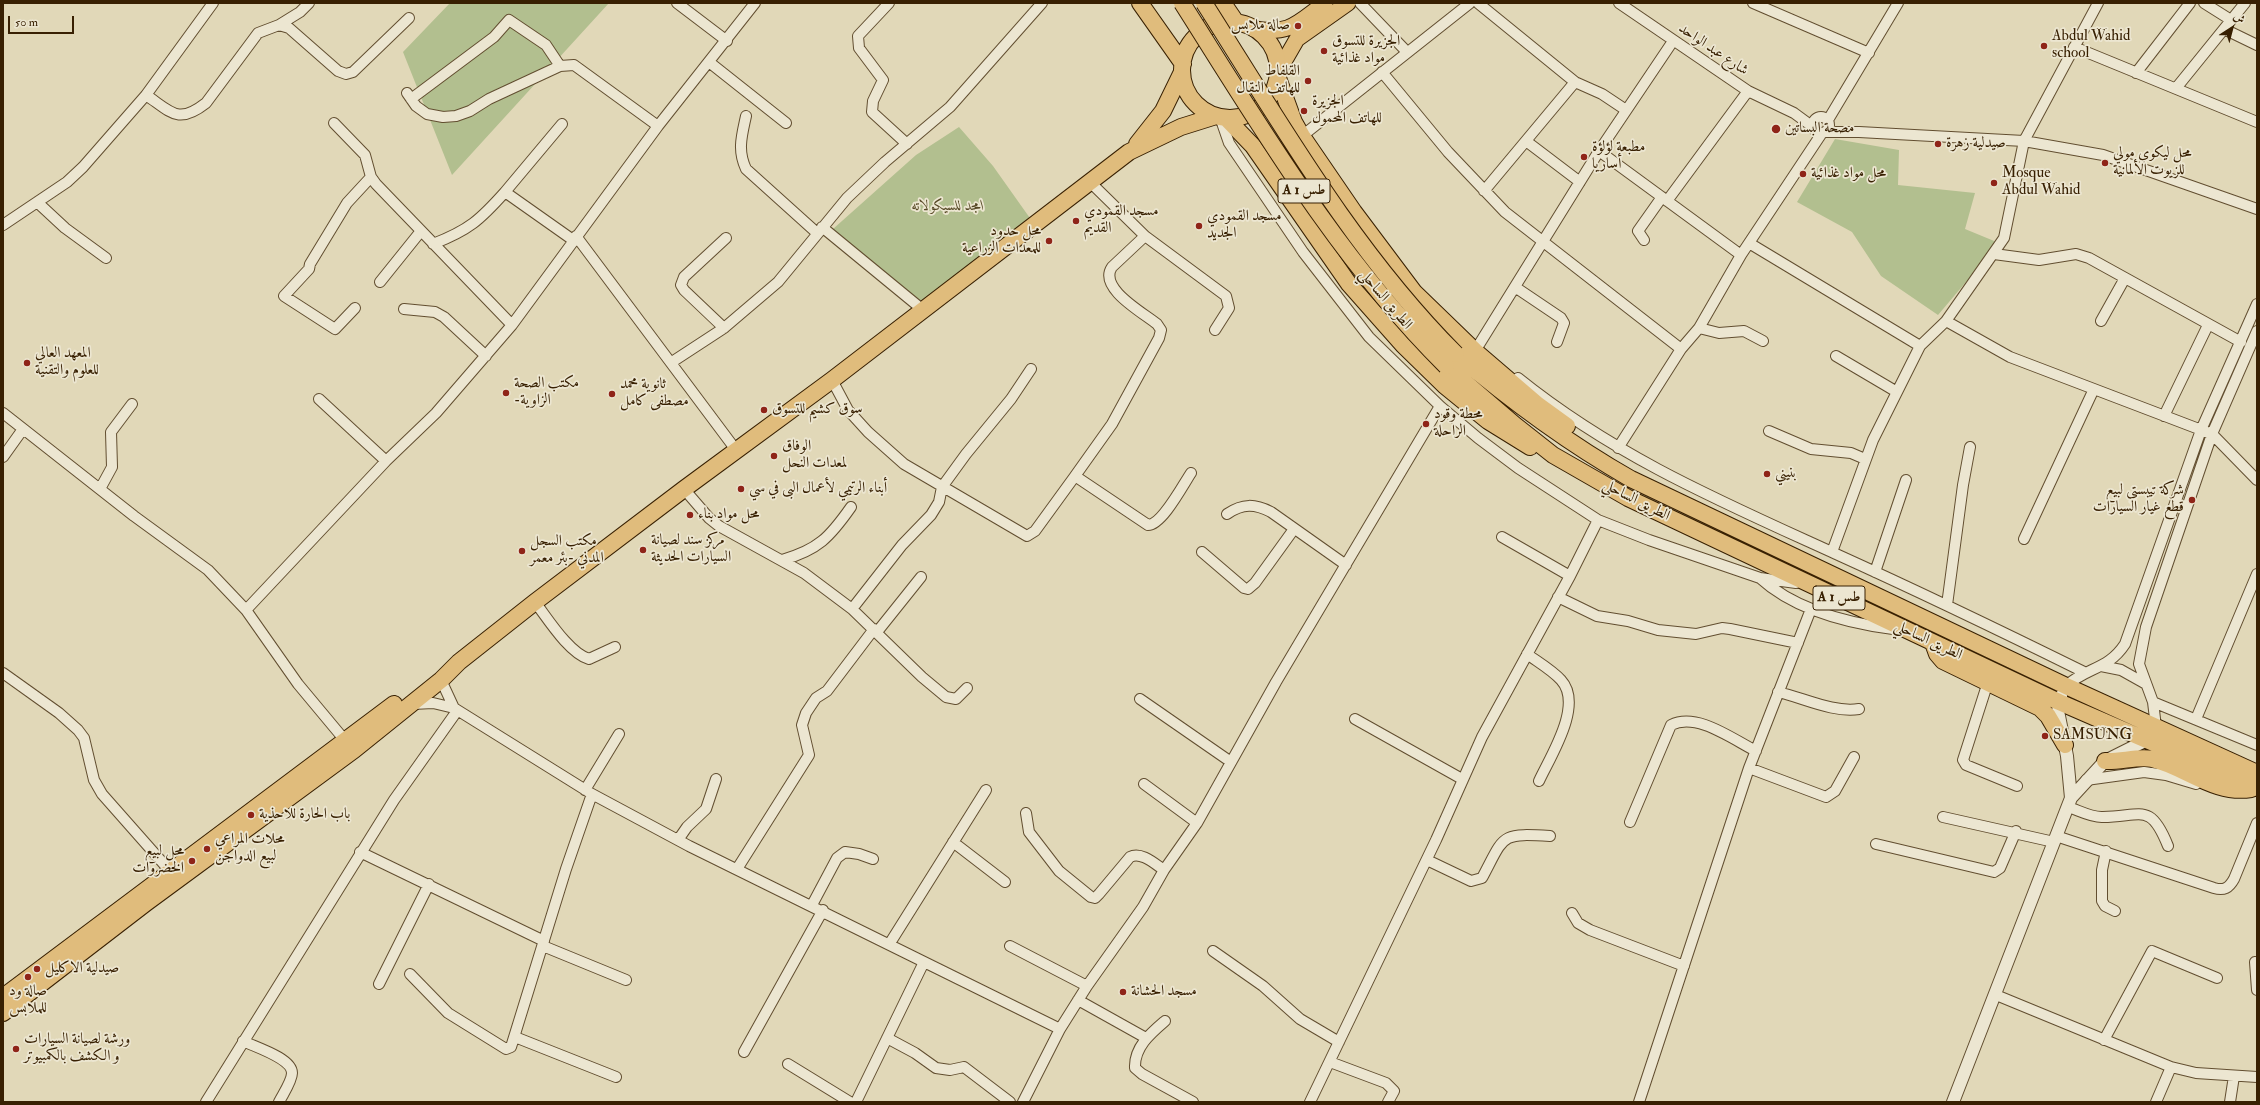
<!DOCTYPE html>
<html>
<head>
<meta charset="utf-8">
<style>
  body { margin:0 }
  #map { position:relative; width:2260px; height:1105px; overflow:hidden; background:#e1d8b8; font-family:"IM FELL Double Pica",Amiri,serif }
  canvas { display:block }
  .frame { position:absolute; inset:0; border:4px solid #382002; pointer-events:none }
  .north { position:absolute; left:2212px; top:8px; width:40px; height:40px; -webkit-text-stroke:3px #ece6d1; paint-order:stroke; rotate:36deg; font-size:11px; font-weight:700; line-height:16px; text-align:center; color:#382002 }
  .north::after { content:''; display:block; margin:auto; width:14px; height:18px; background:#382002; clip-path:polygon(50% 0,100% 100%,50% 72%,0 100%) }
  .scale { position:absolute; left:8px; top:16px; width:66px; height:18px; box-sizing:border-box; border:2px solid #382002; border-top:0; padding-left:5px; font-size:12px; line-height:14px; white-space:nowrap; color:#382002; -webkit-text-stroke:3px #ece6d1; paint-order:stroke }
</style>
</head>
<body>
<div id="map">
<canvas width="2260" height="1105"></canvas>
<div class="frame"></div>
<div class="north">ش</div>
<div class="scale">50 m</div>
</div>
<script>
const ctx = document.querySelector('canvas').getContext('2d');
ctx.lineJoin = 'round';
function paint(path, color) {
  ctx.fillStyle = color;
  ctx.fill(path, 'evenodd');
}
function stroke(path, color, width, dash) {
  ctx.strokeStyle = color;
  ctx.lineWidth = width;
  ctx.lineCap = dash ? 'butt' : 'round';
  ctx.setLineDash(dash || []);
  ctx.stroke(path);
}
function write(font, color, halo, rows, align = 'center') {
  ctx.font = font + ' "IM FELL Double Pica",Amiri,serif';
  ctx.lineWidth = 3.5;
  ctx.setLineDash([]);
  ctx.textBaseline = 'middle';
  ctx.strokeStyle = halo;
  ctx.fillStyle = color;
  for (const [text, x, y, turn = 0] of rows) {
    ctx.save();
    ctx.translate(x, y);
    ctx.rotate((+turn || 0) * Math.PI / 180);
    ctx.textAlign = isNaN(turn) ? turn : align;
    if (halo) ctx.strokeText(text, 0, 0);
    ctx.fillText(text, 0, 0);
    ctx.restore();
  }
}
paint(new Path2D(`
  M450,3H609L452,175L403,52Z
  M959,127L993,166L1032,221L913,307L833,229L916,155Z
  M1835,139L1899,150L1898,185L1975,193L1965,229L1999,243L1938,315L1881,276L1852,232L1797,202Z`), '#b2bf8f');
const minor = new Path2D(`
  M677,3L727,41
  M889,3L858,36L859,48L883,80L873,101L872,112L907,144
  M1360,3L1407,52
  M1478,3L1575,82L1602,94L1626,110
  M1619,3L1748,91L1794,113L1813,127
  M1753,3L1869,53
  M2204,3L2231,20
  M279,25L300,12L309,3
  M2224,29L2257,45
  M2074,47L2257,122
  M709,62L786,123
  M1382,72L1448,152L1505,212L1681,349
  M2136,73L2190,3
  M2177,87L2245,3
  M407,93L416,106L427,114L443,117L456,116L470,111L489,99L560,66L574,65L658,126
  M146,95C171,112 178,125 206,103L258,33L279,25L289,28L338,71L346,74L353,72L409,18
  M411,99L494,37L509,20L546,45L560,66
  M746,116C742,135 737,150 746,169L817,233
  M1813 125a8 8 0 1 1 16 0a8 8 0 1 1-16 0Z
  M1220,117L1229,143L1303,252L1369,337L1440,406L1478,438L1518,468L1598,520L1649,540L1760,578L1796,583
  M1828,120L1898,3
  M334,123L365,155L371,177L376,184L512,325
  M562,124L505,192L573,240
  M1825,132H1859L2024,141L2103,155L2257,209
  M1302,136L1470,3
  M1526,141L1580,182
  M1599,151L1741,255
  M1090,182L1145,236L1226,296L1229,308L1215,330
  M1484,191L1575,82
  M1667,201L1748,91
  M37,202L65,228L106,258
  M3,225L67,182L83,167L146,95L213,3
  M822,227L923,310
  M576,236L736,450
  M1644,240L1638,231L1662,197
  M1749,243L1920,346
  M433,244C469,230 480,220 505,192
  M1994,254L2039,260L2076,254L2089,258L2241,342
  M380,282L421,231
  M1515,287L1561,318L1564,323L1557,342
  M355,308L335,329L284,296L309,269L310,264L347,203L371,177
  M404,309L435,312L444,317L486,356
  M1946,321L2010,357L2212,434L2257,480
  M2101,321L2125,278
  M724,328L684,290L681,285L684,277L726,238
  M1699,328L1719,333L1744,331L1763,341
  M1475,351L1599,151L1673,41
  M1836,356L1897,392
  M672,362L724,328L778,282L847,198L885,162L950,107L1042,3
  M1518,378C1616,457 1722,502 1836,554C1920,592 2003,632 2086,673
  M832,380L848,410L868,432L904,464L1027,536L1035,531L1075,476L1148,525C1162,525 1183,485 1191,473
  M319,399L386,461
  M3,413L134,516L208,570L246,610L298,684L348,744
  M2164,416L2208,325
  M1769,431L1811,449L1851,453L1865,459
  M1618,448L1681,349L1699,328L1741,255L1822,133
  M3,457L23,429
  M1075,476L1112,424L1159,338L1161,330L1157,324C1142,312 1098,288 1112,267L1145,236
  M100,489L112,467L111,432L132,404
  M684,489L709,518L719,526L804,573L852,609L922,677L946,697L956,699L967,688
  M1227,514C1243,503 1255,504 1271,512L1346,565
  M1502,537L1570,576
  M2024,539L2093,391
  M1202,552L1244,588L1248,589L1255,583L1294,529
  M1832,552L1873,440L1920,346L1946,321L2004,238L2024,141L2098,3
  M782,560C818,550 830,537 851,507
  M1875,572L1906,480
  M1760,578C1795,610 1847,623 1893,629
  M1558,597L1597,616L1628,621L1658,630L1696,634L1722,628L1730,629L1798,643
  M535,602C548,619 569,653 589,659L615,647
  M1947,605L1963,485L1970,447
  M852,609L902,545L931,515L939,502L942,487L966,454L1011,399L1031,369
  M246,610L386,461L436,413L512,325L658,126L755,3
  M877,632L921,577
  M1527,654C1538,662 1552,670 1561,680C1584,705 1550,757 1539,781
  M2101,666L2121,670L2146,684
  M3,673L59,713L78,730L84,738L94,780L102,794L170,871
  M441,680L454,708
  M1988,682L1963,760L1966,765L2017,786
  M2066,686C2087,667 2108,670 2125,644L2201,430L2257,304
  M1778,692C1804,698 1833,713 1859,709
  M1140,699L1231,762
  M2153,702L2257,745
  M413,704L433,703L454,708L592,794L689,846L1060,1029
  M1355,719L1462,779
  M2196,719L2257,574
  M2156,727L2153,702L2139,664L2146,627L2212,434L2257,331
  M1749,768L1826,797L1835,791L1854,757
  M2086,780L2144,772L2166,775L2196,784
  M1144,784L1197,823
  M585,790L619,734
  M2068,807C2078,810 2092,818 2103,817C2141,817 2150,801 2168,846
  M1026,813L1029,832L1059,871L1091,897L1095,898L1099,894L1130,857C1141,851 1155,864 1164,870
  M1943,817L2054,842
  M1630,822L1671,725C1697,712 1732,739 1756,751
  M2056,836L2214,888C2224,891 2229,888 2234,879L2257,823
  M678,840L687,827L706,809L716,779
  M953,842L1005,882
  M1876,844L1994,872L2000,868L2016,831
  M2106,851L2102,870V901L2105,906L2115,911
  M360,852L544,941
  M1427,860L1471,881L1482,878C1505,835 1499,833 1550,836
  M737,869L809,755L802,725L806,713L816,698L827,691L874,629
  M812,905L837,858L845,852L859,854L873,859
  M1572,913L1578,923L1590,930L1684,966
  M890,943L986,790
  M543,946L626,980
  M1010,946L1087,986
  M1213,951L1263,986L1300,1019L1339,1042
  M2255,962L2257,990
  M410,974L448,1013L506,1049L511,1047L566,869L592,794
  M379,984L429,884
  M1996,995L2171,1067L2196,1073L2257,1077
  M1078,1000L1146,1038
  M1165,1021C1151,1033 1134,1047 1135,1068L1142,1074L1193,1102
  M515,1037L616,1077
  M887,1038L915,1053L936,1068L950,1070L964,1067L1010,1102
  M2104,1040L2152,951L2217,978
  M243,1041C255,1047 292,1058 292,1073C292,1081 283,1094 279,1102
  M744,1052L823,910
  M1330,1062L1386,1083L1394,1091L1388,1102
  M788,1064L850,1102
  M206,1102L394,800L457,711
  M856,1102L924,962
  M1023,1102L1060,1029L1087,986L1143,907L1164,870L1197,823L1276,682L1440,406
  M1310,1102L1436,840L1482,737L1570,576L1598,520
  M1639,1102L1749,768L1811,609
  M2156,1102L2171,1067
  M2230,1102L2234,1076`);
const tertiary = new Path2D(`
  M2061,696L2058,711L2067,756L2071,798
  M1953,1102L2071,798L2105,761L2145,741L2150,736`);
const primary = new Path2D(`
  M1254,29C1291,35 1297,23 1325,3
  M1278,72L1297,39L1348,3`);
const trunk = new Path2D(`
  M1140,3L1183,64
  M1223,3L1236,22
  M1182 70a48 48 0 1 1 96 0a48 48 0 1 1-96 0Z
  M1278,78L1294,122L1302,136L1354,212L1414,292L1475,351L1538,405L1567,426
  M1226,118L1253,146L1349,284L1403,345L1445,386L1488,421L1530,447
  M1137,144L1163,111L1182,72
  M1456,354C1511,401 1568,443 1631,479L2066,686L2257,773
  M1446,366L1515,425L1553,455L1628,498L2059,702L2257,788
  M1933,643L1937,654L1943,661L2040,708L2048,716L2065,745
  M2105,761C2120,762 2139,756 2152,759C2186,767 2214,795 2251,789
  M3,997L394,704
  M3,1013L146,903L354,750L441,680L459,662L535,602L684,489L832,380L1129,152L1181,127L1216,116`);
stroke(minor, '#624e30', 12);
stroke(tertiary, '#624e30', 14);
stroke(primary, '#382002', 17);
stroke(trunk, '#382002', 18);
stroke(minor, '#ece6d1', 10);
stroke(tertiary, '#ece6d1', 12);
stroke(primary, '#e0bc7c', 15);
stroke(trunk, '#e0bc7c', 16);
const trunkBridge = new Path2D(`
  M1182,3C1262,129 1339,260 1446,366
  M1204,3C1281,124 1354,252 1456,354`);
stroke(trunkBridge, '#382002', 18, []);
stroke(trunkBridge, '#e0bc7c', 16);
for (const [x, y, r, color] of [
  [1298,26,4,"#8f2418"],
  [2044,46,4,"#8f2418"],
  [1324,51,4,"#8f2418"],
  [1308,81,4,"#8f2418"],
  [1304,111,4,"#8f2418"],
  [1776,129,5,"#8f2418"],
  [1938,144,4,"#8f2418"],
  [1584,157,4,"#8f2418"],
  [2105,163,4,"#8f2418"],
  [1803,174,4,"#8f2418"],
  [1994,183,4,"#8f2418"],
  [1076,221,4,"#8f2418"],
  [1199,226,4,"#8f2418"],
  [1049,241,4,"#8f2418"],
  [27,363,4,"#8f2418"],
  [506,393,4,"#8f2418"],
  [612,394,4,"#8f2418"],
  [764,410,4,"#8f2418"],
  [1426,424,4,"#8f2418"],
  [774,456,4,"#8f2418"],
  [1767,474,4,"#8f2418"],
  [741,489,4,"#8f2418"],
  [2192,500,4,"#8f2418"],
  [690,515,4,"#8f2418"],
  [643,550,4,"#8f2418"],
  [522,551,4,"#8f2418"],
  [2045,736,4,"#8f2418"],
  [251,815,4,"#8f2418"],
  [207,849,4,"#8f2418"],
  [192,861,4,"#8f2418"],
  [37,969,4,"#8f2418"],
  [28,977,4,"#8f2418"],
  [1123,992,4,"#8f2418"],
  [16,1049,4,"#8f2418"]
]) {
  const dot = new Path2D();
  dot.arc(x, y, r, 0, 2 * Math.PI);
  ctx.fillStyle = color;
  ctx.fill(dot);
  stroke(dot, '#ece6d1', 1.5);
}
for (const [x, y, w] of [
  [1304,191,52],
  [1839,598,52]
]) {
  const box = new Path2D();
  box.roundRect(x - w / 2, y - 12, w, 24, 3);
  ctx.fillStyle = '#ece6d1';
  ctx.fill(box);
  stroke(box, '#382002', 1);
}
write('bold 14px', '#382002', null, [
  ["A 1 طس",1304,191],
  ["A 1 طس",1839,598]
]);
write('15px', '#382002', '#ece6d1', [
  ["صالة ملابس",1290,26,"right"],
  ["Abdul Wahid",2052,37],
  ["school",2052,54],
  ["الجزيرة للتسوق",1332,42],
  ["مواد غذائية",1332,59],
  ["القلفاط",1300,72,"right"],
  ["للهاتف النقال",1300,89,"right"],
  ["الجزيرة",1312,102],
  ["للهاتف المحمول",1312,119],
  ["مصحة البساتين",1785,129],
  ["صيدلية زهرة",1946,144],
  ["مطبعة لؤلؤة",1592,148],
  ["أساريا",1592,165],
  ["محل ليكوي مولي",2113,154],
  ["للزيوت الألمانية",2113,171],
  ["محل مواد غذائية",1811,174],
  ["Mosque",2002,174],
  ["Abdul Wahid",2002,191],
  ["مسجد القمودي",1084,212],
  ["القديم",1084,229],
  ["مسجد القمودي",1207,217],
  ["الجديد",1207,234],
  ["محل حدود",1041,232,"right"],
  ["للمعدات الزراعية",1041,249,"right"],
  ["المعهد العالي",35,354],
  ["للعلوم والتقنية",35,371],
  ["مكتب الصحة",514,384],
  ["-الزاوية",514,401],
  ["ثانوية محمد",620,385],
  ["مصطفى كامل",620,402],
  ["سوق كشيم للتسوق",772,410],
  ["محطة وقود",1434,415],
  ["الراحلة",1434,432],
  ["الوفاق",782,447],
  ["لمعدات النحل",782,464],
  ["بنيني",1775,474],
  ["أبناء الرتيمي لأعمال البى في سي",749,489],
  ["شركة تيبستي لبيع",2184,491,"right"],
  ["قطع غيار السيارات",2184,508,"right"],
  ["محل مواد بناء",698,515],
  ["مركز سند لصيانة",651,541],
  ["السيارات الحديثة",651,558],
  ["مكتب السجل",530,542],
  ["المدني -بئر معمر",530,559],
  ["SAMSUNG",2053,736],
  ["باب الحارة للاحذية",259,815],
  ["محلات المراعي",215,840],
  ["لبيع الدواجن",215,857],
  ["محل لبيع",184,852,"right"],
  ["الخضروات",184,869,"right"],
  ["صيدلية الاكليل",45,969],
  ["صالة ود",28,992,"center"],
  ["للملابس",28,1009,"center"],
  ["مسجد الحشانة",1131,992],
  ["ورشة لصيانة السيارات",24,1040],
  ["و الكشف بالكمبيوتر",24,1057]
], 'left');
write('15px', '#382002', '#ece6d1', [
  ["شارع عبد الواحد",1713,50,34],
  ["الطريق الساحلي",1385,300,50],
  ["الطريق الساحلي",1636,501,27],
  ["الطريق الساحلي",1928,641,25]
]);
write('italic 15px', '#564825', '#ece6d1', [
  ["امجد للسيكولاته",948,207]
]);
</script>
</body>
</html>
